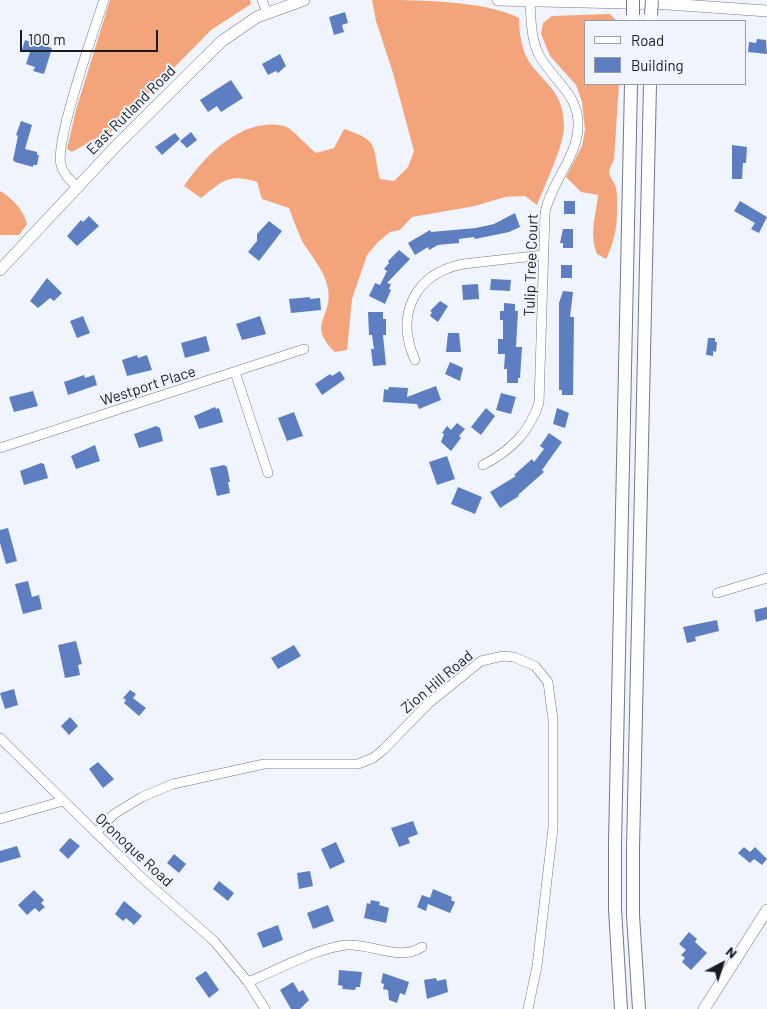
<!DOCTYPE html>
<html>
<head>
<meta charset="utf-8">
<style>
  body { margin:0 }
  #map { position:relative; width:767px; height:1009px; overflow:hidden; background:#eff4fd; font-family:Barlow,sans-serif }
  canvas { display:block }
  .legend { position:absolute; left:584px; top:20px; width:162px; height:65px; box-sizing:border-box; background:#eff4fd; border:1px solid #999da5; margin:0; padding:6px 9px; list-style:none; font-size:15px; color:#181b20 }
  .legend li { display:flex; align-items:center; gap:10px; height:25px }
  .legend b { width:25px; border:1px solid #999da5 }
  .north { position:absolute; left:697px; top:939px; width:50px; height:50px; -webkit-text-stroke:4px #eff4fd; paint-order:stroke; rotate:40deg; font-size:14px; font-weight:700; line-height:20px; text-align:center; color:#181b20 }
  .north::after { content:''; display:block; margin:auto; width:18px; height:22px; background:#181b20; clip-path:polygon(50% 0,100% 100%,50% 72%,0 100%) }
  .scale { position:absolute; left:20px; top:30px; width:138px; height:22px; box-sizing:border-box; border:2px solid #181b20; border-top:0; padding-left:6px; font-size:15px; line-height:18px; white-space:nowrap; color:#181b20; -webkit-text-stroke:4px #eff4fd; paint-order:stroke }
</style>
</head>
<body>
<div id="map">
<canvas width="767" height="1009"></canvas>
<ul class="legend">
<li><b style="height:6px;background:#fff"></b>Road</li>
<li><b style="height:14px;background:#5d7fc1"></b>Building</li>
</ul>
<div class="north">N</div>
<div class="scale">100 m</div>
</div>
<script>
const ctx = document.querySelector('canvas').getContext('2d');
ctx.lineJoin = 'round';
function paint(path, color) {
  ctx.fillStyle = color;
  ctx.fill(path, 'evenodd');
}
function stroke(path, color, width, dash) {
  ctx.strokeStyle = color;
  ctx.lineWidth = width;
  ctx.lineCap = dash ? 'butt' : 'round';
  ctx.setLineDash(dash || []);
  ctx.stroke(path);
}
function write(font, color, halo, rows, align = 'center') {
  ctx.font = font + ' Barlow,sans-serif';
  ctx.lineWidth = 4;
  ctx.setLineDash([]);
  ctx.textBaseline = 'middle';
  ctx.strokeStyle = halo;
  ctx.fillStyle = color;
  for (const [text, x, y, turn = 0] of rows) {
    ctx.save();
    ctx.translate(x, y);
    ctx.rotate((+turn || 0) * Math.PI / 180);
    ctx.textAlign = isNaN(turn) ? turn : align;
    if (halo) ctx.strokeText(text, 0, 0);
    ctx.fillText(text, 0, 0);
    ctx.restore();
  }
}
paint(new Path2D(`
  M110,0H250L251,4L211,30L105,138L98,137L72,152L67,149L76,110Z
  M372,0C414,0 484,0 519,18C519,33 522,54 532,66C549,87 563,94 564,125C565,143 544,187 537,205L525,196L505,197L475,206L412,217L400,230L390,232L377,243L367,255L352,299L347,350L335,352C306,324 333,318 328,289C325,271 311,256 302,241C297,230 293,219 289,208L262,199L257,182C229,173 222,181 201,198L184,186C204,156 243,116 284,126C292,128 308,147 316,153L334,148L344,129C380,141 372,145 380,179L394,181L408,167L414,151L393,73L376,21Z
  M610,14L617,21H586V84H619L614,160C606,174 609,173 615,185C618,192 617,205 617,213C617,229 613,245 606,259L597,254C589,234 596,216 598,195L581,192L566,177L582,146L585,130L582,102L576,85L550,56L541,34L543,23L552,16Z
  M0,191C13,199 23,209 27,224L19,235H0Z`), '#f3a47b');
paint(new Path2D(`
  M345,12L348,23L342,25L344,32L334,35L329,17Z
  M757,39L766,40L767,54L748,52L749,42L756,43Z
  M25,40L52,48L44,74L33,71L35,67L26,64L30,52L22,50Z
  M280,54L286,66L278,73L276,71L268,75L262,64Z
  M231,80L243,98L221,112L217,106L208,112L200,100Z
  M21,121L32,125L25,149L37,152V155H39L37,165H33V167L15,162L13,160L18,136L16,135Z
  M191,132L197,140L187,148L180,141Z
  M175,133L180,139L162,155L155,147Z
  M732,145L747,147L746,163H743L742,179H732Z
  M564,201H575V214H564Z
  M740,201L767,217L759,233L751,229L755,223L734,211Z
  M515,213L520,227L509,232L475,239L474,237L459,239V243L438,245L429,250L428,247L415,255L408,243L430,230L431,232L476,228L494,224Z
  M89,216L99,226L77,246L67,236L81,220L83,222Z
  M269,221L282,231L259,261L248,252L257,241V234Z
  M563,229H573V248H563V243H560Z
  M399,250L410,259L387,283L391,284L389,289L391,290L385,304L369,296L375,283L380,285L387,271L384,269L389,263L388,261Z
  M561,265H572V278H561Z
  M47,278L62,293L54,301L50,298L38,308L30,301Z
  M491,279L511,280L510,291L490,290Z
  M478,284L479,299L463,300L462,285Z
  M563,291L573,292L570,317H574L573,395H562V390H559V303Z
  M310,297V299L320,298L321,310L291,313L289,299Z
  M440,301L448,306L438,322L430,316L432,312L430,311Z
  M504,303L515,304V311H518L516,347H522L520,378H518V383H507V369H504L505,354H498V339H503V320H500V311H504Z
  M368,312H383V319H386V335H383L386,365L373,366L371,349H374L372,335H369Z
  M83,316L90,333L77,338L70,321Z
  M260,316L266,334L242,340L236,324Z
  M448,333H459L461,352H446Z
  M206,336L210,351L185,358L181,343Z
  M708,338H715V342H717L716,352L713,351V356L706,355Z
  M137,355L138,358L147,355L152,370L127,376L122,360Z
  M450,362L463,368L460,381L445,374Z
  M340,371L345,379L322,395L315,384L330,374L332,376Z
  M84,375L85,378L94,375L97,385L68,395L64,382Z
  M436,386L441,400L419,409L417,404L383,402L384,389L388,390L389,387L408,388L407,397Z
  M33,391L38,406L14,412L9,397Z
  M501,393L516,397L511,414L496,410Z
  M215,407L216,409L219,408L223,422L199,429L194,416Z
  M486,408L495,416L481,435L471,427Z
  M557,408L569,413L565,428L553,424Z
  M294,412L303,436L287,441L278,418Z
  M457,423L465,429L459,436L461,438L451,451L441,442L444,434L442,433L447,426L451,430Z
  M156,426L160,428L163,441L139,448L134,434Z
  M549,433L562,442L542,470L544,472L518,495L519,496L500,508L490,492L516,476L514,475L532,459L534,462L544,449L540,446Z
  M95,445L100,461L76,469L71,456Z
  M447,456L455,479L437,485L429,462Z
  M41,463L44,464L48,478L24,485L20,471Z
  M224,465L227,467L230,482H228L230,493L217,496L210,468Z
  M458,487L482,497L475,514L451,504Z
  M8,528L17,561L6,564L0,543V530Z
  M28,581L32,597L39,595L42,609L23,614L15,584Z
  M767,607V619L756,622L754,610Z
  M717,620L719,631L695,637L696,641L687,643L683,627Z
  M76,641L82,664L78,665L80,675L65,678L58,645Z
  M294,645L301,656L278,669L271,658Z
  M14,689L18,705L5,709L0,693Z
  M130,690L136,694L133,698L146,708L139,716L124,703L126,700L123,698Z
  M70,717L78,726L69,735L61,726Z
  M98,762L114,779L103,788L89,769Z
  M413,821L418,834L408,838L410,843L399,847L391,828Z
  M70,838L80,846L68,859L59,850Z
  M336,842L345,862L330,869L321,849Z
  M17,846L21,857L0,863V851Z
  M744,847L750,852L755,847L767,859L762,865L754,859L750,863L738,853Z
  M174,854L186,864L179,873L167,863Z
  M310,871L313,886L299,889L297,873Z
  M219,881L234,893L228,901L213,889Z
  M433,889L452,897L451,900L455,902L450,913L428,904L426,911L417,907L422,895L430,898Z
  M34,890L44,900L41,903L45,907L39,912L35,908L27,915L18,905Z
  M371,900L380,902L379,905L389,908L386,923L364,918L367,903L370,904Z
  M124,901L142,916L134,925L126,918L123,921L115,914Z
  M328,905L334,921L313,929L307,913Z
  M278,925L283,940L263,948L257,933Z
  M689,932L697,939L695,942L707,953L691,970L682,962L685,958L681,955L686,950L679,944Z
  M339,970L362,972L360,987H356L355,990L342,989L343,986L338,985Z
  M206,971L219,990L209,998L195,978Z
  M383,973L409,982L405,995L400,993L397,1003L389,1000L388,990L383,989L384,984L381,983Z
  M436,978L437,981L446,979L448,992L427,999L424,980Z
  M293,982L299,992L303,990L309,1000L300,1009H291L280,990Z`), '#5d7fc1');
const minor = new Path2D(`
  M262,0L267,13
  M77,187C70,180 63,174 61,165C54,142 95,28 104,0
  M415,360C395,315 414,274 463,264L543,255
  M235,372L268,473
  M0,448L304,349
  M483,465C510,451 529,433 539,403L545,213C551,182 577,158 578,127C580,95 553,81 539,55C531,39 531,20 530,2
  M717,593L767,578
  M0,738L140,876L214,941L248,982L265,1009
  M0,819L63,801
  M96,833L114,814L142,797L173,784L264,764H358L373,758L383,750L429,703L481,661L503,656L514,657L535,666L548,682L553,720V828L537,966L528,1009
  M248,982C275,971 319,947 347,945C371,943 400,962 422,947`);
const major = new Path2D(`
  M498,0L668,4L767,11
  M0,270L116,146L222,41L257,17L304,0
  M704,1009L767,910`);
const highway = new Path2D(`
  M621,1009L615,909V842L631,84
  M639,1009L633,915V848L650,84`);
stroke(minor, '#727a87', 10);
stroke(major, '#727a87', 12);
stroke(highway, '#727a87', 14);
stroke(minor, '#fff', 9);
stroke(major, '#fff', 11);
stroke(highway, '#fff', 12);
const highwayBridge = new Path2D(`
  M633,15V0
  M651,15L652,0`);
stroke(highwayBridge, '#727a87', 14, []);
stroke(highwayBridge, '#fff', 12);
write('15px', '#181b20', '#eff4fd', [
  ["East Rutland Road",131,110,-45],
  ["Tulip Tree Court",531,265,-88],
  ["Westport Place",148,386,-18],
  ["Zion Hill Road",437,682,-40],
  ["Oronoque Road",134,850,43]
]);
</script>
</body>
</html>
